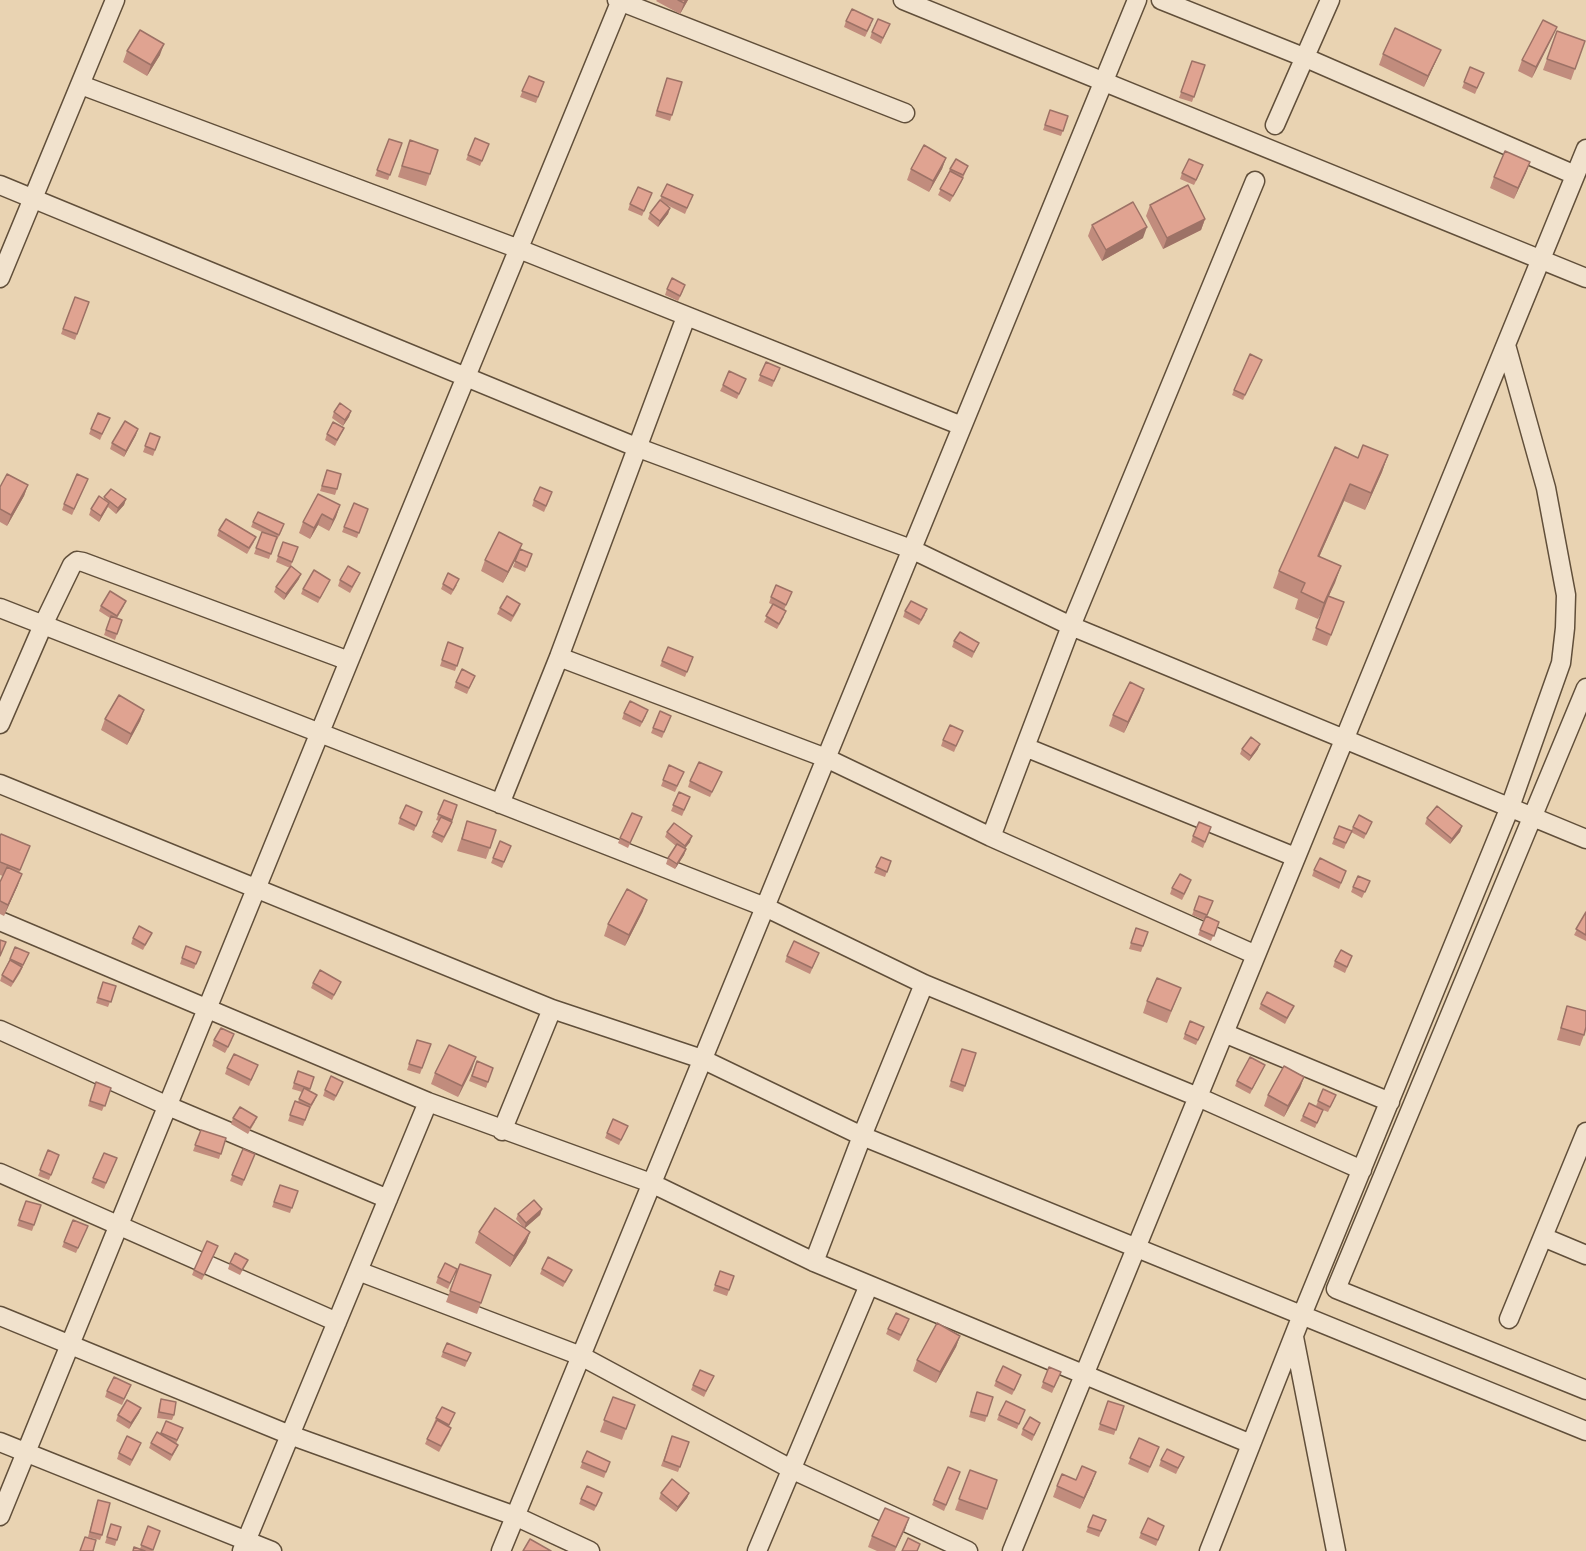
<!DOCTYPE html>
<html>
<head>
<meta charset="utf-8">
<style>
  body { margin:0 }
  canvas { display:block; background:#e9d3b2 }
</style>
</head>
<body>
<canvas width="1586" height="1551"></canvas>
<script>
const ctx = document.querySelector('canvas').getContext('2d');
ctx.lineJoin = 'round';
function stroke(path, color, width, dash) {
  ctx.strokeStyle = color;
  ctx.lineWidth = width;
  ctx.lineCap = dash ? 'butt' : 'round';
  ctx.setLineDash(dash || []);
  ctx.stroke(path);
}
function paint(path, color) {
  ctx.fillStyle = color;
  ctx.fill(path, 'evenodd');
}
const minor = new Path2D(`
  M617,0L905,113
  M903,0L1586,278
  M1161,0L1306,58L1575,175
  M81,85L519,249L962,426
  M1275,125L1330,0
  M1255,181L1071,626L1025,747L1295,857
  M0,185L636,447L911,549L1071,626L1586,839
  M0,278L115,0
  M0,608L765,907L924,984L1198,1097L1362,1170
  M559,657L826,758L991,837L1256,955
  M1586,688L1336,1289L1586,1390
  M0,724L43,625L72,565L77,561L83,562L349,661
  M0,784L552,1009L702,1059L862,1136L1586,1431
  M500,804L559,657L686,317
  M991,837L1025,747
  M0,921L428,1102L651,1183L814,1262L1251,1444
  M0,1030L168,1106L388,1199
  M1224,1033L1390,1102
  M502,1131L552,1009
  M0,1173L337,1322
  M1543,1237L1586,1255
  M814,1262L862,1136L924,984
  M358,1271L581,1356L791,1469L968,1551
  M0,1316L290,1435L515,1516L590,1551
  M1509,1319L1586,1132
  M1294,1337L1336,1551
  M0,1442L272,1551
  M0,1516L349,661L621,0
  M242,1551L428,1102
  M501,1551L1137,0
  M757,1551L869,1285
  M1012,1551L1586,149
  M1209,1551L1302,1315L1510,807L1561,663L1565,628L1566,595L1546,488L1506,345`);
stroke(minor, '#614f3a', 21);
stroke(minor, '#f1e2cd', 18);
paint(new Path2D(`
  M657,0H688L680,14L656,1Z
  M846,21L871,25L865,37L844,27Z
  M890,24L881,44L870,38L872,32Z
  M1557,27L1552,38L1532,78L1518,71L1522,60Z
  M1557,31L1585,41L1571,80L1543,70Z
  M1441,50L1436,61L1424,87L1379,65L1383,54Z
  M127,51L160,55L147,76L123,62Z
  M1192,61L1205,65L1192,102L1179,98Z
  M1470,67L1484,73L1475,94L1462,88Z
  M529,76L544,82L536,103L520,97Z
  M667,78L672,115L670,121L655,116Z
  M1050,110L1068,116L1061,136L1043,130Z
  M475,138L489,144L480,166L466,160Z
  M389,139L402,143L388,180L375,176Z
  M410,140L430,174L426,186L398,177Z
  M946,158L942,169L929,192L907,180L911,169Z
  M1530,162L1514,199L1490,188L1494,177Z
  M968,166L961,183L950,202L938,195L950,169Z
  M1201,171L1194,185L1180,179L1182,173Z
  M667,184L693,195L685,214L667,205L670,208L668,214L658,227L648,219L650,213L660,200Z
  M652,193L642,216L628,210L630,204Z
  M1150,205L1205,219L1201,230L1163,249L1146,216Z
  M1092,225L1143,238L1102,261L1088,236Z
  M667,289L683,291L678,301L665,295Z
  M75,297L89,302L75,340L61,334Z
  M1262,360L1243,400L1232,395L1234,390Z
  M766,362L780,368L772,387L758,381Z
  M746,379L737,399L720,391L723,385Z
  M351,411L349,417L343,426L332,418L334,412Z
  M107,424L100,440L89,434L91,429Z
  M344,428L335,446L325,440L327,434Z
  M150,433L160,437L153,456L143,452Z
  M136,435L124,457L110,449L112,443Z
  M1388,455L1382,472L1365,510L1344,501L1319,557L1341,566L1329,596L1344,602L1327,646L1312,640L1323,608L1318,619L1295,609L1298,599L1273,588L1279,571L1358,458Z
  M327,470L337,489L335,495L320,491Z
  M88,479L72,515L62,510L64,504Z
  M28,485L24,496L7,526L0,522V487Z
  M104,497L126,499L124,505L116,514L108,507L99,522L89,515L91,509L104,499Z
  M550,498L544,512L532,506L534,500Z
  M354,503L368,509L357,538L342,532Z
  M340,505L336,517L329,531L318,525L310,539L299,533L303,522Z
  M253,522L282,530L277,540H276L269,559L254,554L262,532L251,527Z
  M219,530L254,542L247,554L217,536Z
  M283,542L298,547L290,568L276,562Z
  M522,544L518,555L503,583L481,571L485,560Z
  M520,549L532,554L525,572L513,567Z
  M358,578L350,593L338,586L340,580Z
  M299,579L284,600L274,592L276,587Z
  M330,580L318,603L301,594L303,589Z
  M443,584L457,585L451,595L441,589Z
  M792,592L784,610V617L777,629L764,622L773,605L769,603L771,597Z
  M520,604L518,610L511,622L497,614L500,608Z
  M101,606H124L117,618L122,620L115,640L104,635L110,618L99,611Z
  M905,611L925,615L919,625L903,617Z
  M954,641L979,643L972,658L952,647Z
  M448,642L463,648L455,671L440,666Z
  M668,647L693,657L685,677L660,666Z
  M475,676L467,694L454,688L456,682Z
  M1140,700L1124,733L1109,726L1113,715Z
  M144,710L140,721L127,745L101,730L105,719Z
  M660,711L671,716L662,738L651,733Z
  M624,713L646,716L640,727L622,719Z
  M963,731L954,752L941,746L943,740Z
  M1242,749H1258L1249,761L1240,754Z
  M669,765L684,772L675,792L661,786Z
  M722,772L710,797L688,787L690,781Z
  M679,792L690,797L682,816L671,811Z
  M444,800L457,805L450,828L442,843L431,837L439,821L436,820Z
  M422,812L414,831L398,824L400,818Z
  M642,817L628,848L618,843L620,838Z
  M1427,818L1462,826L1460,832L1450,844L1425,824Z
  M467,821L490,848L486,859L457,851Z
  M1372,822L1364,839L1351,832L1344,849L1332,844L1339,826L1351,831L1353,827Z
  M1211,827L1203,848L1191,842L1193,836Z
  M667,832L690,842L685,848L686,849L684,855L675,869L666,864L668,858L676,846L665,837Z
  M0,836L30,846L19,873L18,885L4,916L0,914V882L3,876L0,875Z
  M500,841L509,851L502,868L491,863Z
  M881,857L891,861L885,877L874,873Z
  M1314,870L1346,871L1339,889L1312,876Z
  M1370,881L1362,898L1351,892L1353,887Z
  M1189,886L1182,900L1170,894L1172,888Z
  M1199,896L1213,901L1207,916L1219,922L1211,941L1198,935L1204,920L1192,915Z
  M643,911L625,946L604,936L608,924Z
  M1586,912V941L1574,935Z
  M1136,928L1148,932L1141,952L1129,949Z
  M152,933L143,950L131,944L133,938Z
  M186,946L201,952L194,969L180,964Z
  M29,953L20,973L11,987L0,981L2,975L10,959Z
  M787,956L817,958L810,974L785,962Z
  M1352,956L1345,973L1333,967L1335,961Z
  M103,982L116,986L108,1007L96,1003Z
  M341,982L332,1000L311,988L313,983Z
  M1181,988L1167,1023L1143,1013L1147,1001Z
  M1261,1004L1294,1006L1285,1024L1259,1009Z
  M1567,1006L1584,1035L1580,1046L1557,1040Z
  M1204,1027L1196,1045L1183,1039L1185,1034Z
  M214,1040H232L225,1053L212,1046Z
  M417,1040L431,1044L420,1074L407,1070Z
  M962,1049L976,1053L963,1092L949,1087Z
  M477,1061L493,1068L486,1088L469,1081Z
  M258,1065L249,1086L225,1074L227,1068Z
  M1265,1065L1250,1094L1235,1086L1237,1081Z
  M472,1069L458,1097L431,1084L435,1073Z
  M298,1071L314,1077L309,1091L315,1100L309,1111L303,1126L288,1121L295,1101L298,1102L302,1092L292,1089Z
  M1304,1077L1300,1088L1284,1117L1264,1106L1268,1095Z
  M96,1082L111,1088L102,1111L88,1106Z
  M341,1087L334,1101L323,1096L325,1090Z
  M1323,1089L1334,1100L1328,1112L1318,1108L1323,1110L1315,1128L1300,1121L1303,1116L1316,1106Z
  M233,1118L255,1122L248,1134L231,1124Z
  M628,1126L619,1145L605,1138L607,1133Z
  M201,1130L226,1138L219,1159L193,1151Z
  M243,1149L255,1154L242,1186L230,1181Z
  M48,1150L59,1155L49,1180L38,1176Z
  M104,1153L117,1158L104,1189L91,1183Z
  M280,1185L298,1191L290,1213L272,1207Z
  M26,1201L41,1205L32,1231L17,1226Z
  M542,1209L540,1215L525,1228L530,1232L526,1243L510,1267L475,1243L479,1232L522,1226L516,1219L518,1214Z
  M73,1220L88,1226L76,1253L62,1247Z
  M216,1251L202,1280L192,1275L194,1270Z
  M248,1260L240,1275L228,1269L230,1263Z
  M460,1264L491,1275L477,1314L446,1302Z
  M457,1269L448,1289L436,1283L438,1277Z
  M542,1269L572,1270L563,1287L540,1274Z
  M720,1271L734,1276L727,1296L713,1291Z
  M907,1325L899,1341L886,1334L888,1329Z
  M960,1336L956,1347L936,1383L913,1371L917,1360Z
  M443,1352L471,1353L465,1367L441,1357Z
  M1049,1367L1059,1377L1052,1393L1041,1388Z
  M714,1376L704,1397L691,1390L693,1385Z
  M996,1381H1019L1012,1395L994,1386Z
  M129,1390L122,1405L105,1397L107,1391Z
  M977,1392L993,1397L985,1422L969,1417Z
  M613,1397L635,1405L622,1440L600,1432Z
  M161,1399L174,1415L172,1420L157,1418L159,1405Z
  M1108,1401L1124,1406L1114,1435L1098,1430Z
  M141,1408L139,1413L129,1429L116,1421L118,1415Z
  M1025,1410L1017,1429L997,1420L999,1415Z
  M455,1413L448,1427L451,1428L449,1434L439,1452L425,1444L436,1418Z
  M166,1421L183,1428L176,1444L178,1445L176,1450L170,1461L149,1448L151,1443L160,1434Z
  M1040,1423L1032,1441L1021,1435L1023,1429Z
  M672,1436L689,1442L678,1472L661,1466Z
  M1139,1438L1157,1452L1148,1473L1128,1464Z
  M139,1449L130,1466L117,1459L119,1453Z
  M587,1451L610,1462L604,1478L580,1468Z
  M1184,1457L1176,1474L1159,1466L1161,1460Z
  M948,1467L960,1472L944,1511L932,1505Z
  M970,1470L997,1480L983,1520L955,1510Z
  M1076,1480L1092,1483L1080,1509L1053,1497L1057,1486Z
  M661,1493H689L687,1498L676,1512L659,1499Z
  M581,1499H600L594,1511L579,1504Z
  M98,1500L102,1535L100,1540L88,1537Z
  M1093,1515L1106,1520L1099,1537L1086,1532Z
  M909,1518L895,1551H877L868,1547L872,1536Z
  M111,1524L121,1527L115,1546L105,1543Z
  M148,1526L160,1531L152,1551H133L140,1549Z
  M1162,1531L1156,1546L1139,1538L1141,1533Z`), '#c18c7d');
paint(new Path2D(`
  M686,0H688L680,14L684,3Z
  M1557,27L1552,38L1532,78L1536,67Z
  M164,44L160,55L147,76L151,65Z
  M1441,50L1436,61L1424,87L1428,76Z
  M946,158L942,169L929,192L933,181Z
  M1530,162L1526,173L1514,199L1518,188Z
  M670,208L668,214L658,227L660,221Z
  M1205,219L1201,230L1163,249L1167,238Z
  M1147,227L1143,238L1102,261L1106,250Z
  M351,411L349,417L343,426L345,420Z
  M138,429L136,435L124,457L126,451Z
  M1388,455L1382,472L1365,510L1371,493Z
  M1350,484L1344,501L1312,573L1318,556Z
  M28,485L24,496L7,526L11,515Z
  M126,499L124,505L116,514L118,508Z
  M109,503L107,508L99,522L101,516Z
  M340,505L336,517L329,531L333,520Z
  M322,514L318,525L310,539L314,528Z
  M522,544L518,555L503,583L508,572Z
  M1341,566L1335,583L1318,619L1324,603Z
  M301,574L299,579L284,600L286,594Z
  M1144,689L1140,700L1124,733L1128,722Z
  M144,710L140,721L127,745L131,734Z
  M1260,744L1258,749L1249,761L1251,756Z
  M1462,826L1460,832L1450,844L1452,839Z
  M692,836L690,842L683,851L685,846Z
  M686,849L684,855L675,869L677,864Z
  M22,874L18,885L4,916L8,905Z
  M647,900L643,911L625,946L629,935Z
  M476,1057L472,1069L458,1097L462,1086Z
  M1304,1077L1300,1088L1284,1117L1288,1106Z
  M542,1209L540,1215L524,1229L526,1223Z
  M530,1232L526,1243L510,1267L514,1256Z
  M960,1336L956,1347L936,1383L940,1372Z
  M141,1408L139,1413L129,1429L131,1423Z
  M1096,1472L1092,1483L1080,1509L1084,1498Z
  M689,1493L687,1498L676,1512L678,1507Z
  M909,1518L905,1530L894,1551L896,1547Z`), '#9d7266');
const building = new Path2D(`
  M678,0H686L684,3Z
  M852,9L873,19L867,31L846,21Z
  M878,19L890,24L883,38L872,32Z
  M1543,20L1557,27L1536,67L1522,60Z
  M1395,28L1441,50L1428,76L1383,54Z
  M140,30L164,44L151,65L127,51Z
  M1557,31L1585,41L1575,69L1547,59Z
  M1192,61L1205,65L1194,97L1181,92Z
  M1470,67L1484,73L1477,88L1464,82Z
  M529,76L544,82L538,97L522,91Z
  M667,78L682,82L672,115L657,111Z
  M1050,110L1068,116L1063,131L1045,125Z
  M475,138L489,144L482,161L468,155Z
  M389,139L402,143L390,175L377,170Z
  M410,140L438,150L430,174L402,166Z
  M924,145L946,158L933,181L911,169Z
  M1505,151L1530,162L1518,188L1494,177Z
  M956,159L968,166L963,175L950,169Z
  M1189,159L1203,165L1196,180L1182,173Z
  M950,171L963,178L953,196L940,189Z
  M667,184L693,195L687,208L661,196Z
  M1188,185L1205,219L1167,238L1150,205Z
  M638,187L652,193L644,211L630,204Z
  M660,200L670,208L660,221L650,213Z
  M1133,202L1147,227L1106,250L1092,225Z
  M672,278L685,285L680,296L667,289Z
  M75,297L89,302L77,334L63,329Z
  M1250,354L1262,360L1245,395L1234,390Z
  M766,362L780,368L774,381L760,375Z
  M729,371L746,379L739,394L723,385Z
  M340,403L351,411L345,420L334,412Z
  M98,413L110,418L102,434L91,429Z
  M125,421L138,429L126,451L112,443Z
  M333,422L344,428L337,440L327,434Z
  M150,433L160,437L155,450L145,446Z
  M1363,445L1388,455L1371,493L1350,484L1318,556L1341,566L1324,603L1301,592L1305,583L1279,571L1335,447L1358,458Z
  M327,470L341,474L337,489L322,486Z
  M7,474L28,485L11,515L0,509V487Z
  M77,474L88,479L74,509L64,504Z
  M540,487L552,492L546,506L534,500Z
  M111,489L126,499L118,508L104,497Z
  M318,494L340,505L333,520L322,514L314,528L303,522Z
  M99,496L109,503L101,516L91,509Z
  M354,503L368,509L359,533L344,527Z
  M258,512L284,524L279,535L253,522Z
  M226,519L256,537L249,548L219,530Z
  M262,532L277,537L271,554L256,548Z
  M499,532L522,544L508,572L485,560Z
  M283,542L298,547L292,562L278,556Z
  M520,549L532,554L527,567L515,561Z
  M291,566L301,574L286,594L276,587Z
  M348,566L360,573L352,587L340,580Z
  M314,570L330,580L320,598L303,589Z
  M448,573L459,579L453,590L443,584Z
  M776,585L792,592L786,605L771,597Z
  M110,591L126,601L117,616L101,606Z
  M507,596L520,604L513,616L500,608Z
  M1328,596L1344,602L1331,635L1316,628Z
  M911,601L927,609L921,620L905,611Z
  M773,604L786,611L779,624L766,616Z
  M111,616L122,620L117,634L106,630Z
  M960,632L979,643L974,652L954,641Z
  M448,642L463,648L457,666L442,660Z
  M668,647L693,657L687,672L662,661Z
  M462,669L475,676L469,688L456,682Z
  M1130,682L1144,689L1128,722L1113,715Z
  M119,695L144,710L131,734L105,719Z
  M630,701L648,710L642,722L624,713Z
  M660,711L671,716L664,732L653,728Z
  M950,725L963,731L956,746L943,740Z
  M1251,737L1260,744L1251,756L1242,749Z
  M699,762L722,772L712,792L690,781Z
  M669,765L684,772L677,786L663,780Z
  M679,792L690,797L684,810L673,805Z
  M444,800L457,805L452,820L438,814Z
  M406,805L422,812L416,826L400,818Z
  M1437,806L1462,826L1452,839L1427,818Z
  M632,813L642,817L630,843L620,838Z
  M1359,815L1372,822L1366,834L1353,827Z
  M441,817L452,822L444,837L433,832Z
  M467,821L496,830L490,848L462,839Z
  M1199,822L1211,827L1205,842L1193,836Z
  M674,823L692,836L685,846L667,832Z
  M1339,826L1352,831L1346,843L1334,838Z
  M1,834L30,846L20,870L0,862V836Z
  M500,841L511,846L504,862L493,858Z
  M677,844L686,849L677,864L668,858Z
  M881,857L891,861L887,872L876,867Z
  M1320,858L1346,871L1341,883L1314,870Z
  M7,867L22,874L8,905L0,901V882Z
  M1180,874L1191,880L1184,894L1172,888Z
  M1358,876L1370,881L1365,892L1353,887Z
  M627,889L647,900L629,935L608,924Z
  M1199,896L1213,901L1207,915L1194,910Z
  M1586,912V935L1576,929Z
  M1206,916L1219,922L1214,936L1200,930Z
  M139,926L152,933L145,945L133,938Z
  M1136,928L1148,932L1143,946L1131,943Z
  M0,940L6,942L0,956Z
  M794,941L819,953L812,968L787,956Z
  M186,946L201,952L196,964L182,958Z
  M15,947L29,953L23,965L10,959Z
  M1341,950L1352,956L1347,967L1335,961Z
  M10,960L22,967L13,982L2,975Z
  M320,970L341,982L334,995L313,983Z
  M1157,978L1181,988L1171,1011L1147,1001Z
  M103,982L116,986L111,1002L98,998Z
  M1267,992L1294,1006L1287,1018L1261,1004Z
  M1567,1006L1586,1011V1027L1584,1035L1561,1028Z
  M1190,1021L1204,1027L1198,1040L1185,1034Z
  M221,1028L234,1034L228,1047L214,1040Z
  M417,1040L431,1044L422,1068L409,1064Z
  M449,1045L476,1057L462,1086L435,1073Z
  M962,1049L976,1053L965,1086L951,1081Z
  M234,1054L258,1065L251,1080L227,1068Z
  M1250,1057L1265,1065L1252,1089L1237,1081Z
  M477,1061L493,1068L488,1082L472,1076Z
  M1284,1066L1304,1077L1288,1106L1268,1095Z
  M298,1071L314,1077L310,1089L294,1083Z
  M331,1076L343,1082L336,1096L325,1090Z
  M96,1082L111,1088L105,1106L90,1101Z
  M304,1088L317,1095L311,1105L299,1099Z
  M1323,1089L1336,1095L1330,1107L1318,1101Z
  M295,1101L310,1107L305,1120L290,1115Z
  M1309,1103L1323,1110L1317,1123L1303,1116Z
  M240,1107L257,1117L250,1128L233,1118Z
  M613,1119L628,1126L621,1140L607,1133Z
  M201,1130L226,1138L221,1154L195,1145Z
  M243,1149L255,1154L244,1180L232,1175Z
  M48,1150L59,1155L51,1175L40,1170Z
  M104,1153L117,1158L106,1183L93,1178Z
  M280,1185L298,1191L292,1208L274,1202Z
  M534,1200L542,1209L526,1223L518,1214Z
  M26,1201L41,1205L34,1225L19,1220Z
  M495,1208L530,1232L514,1256L479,1232Z
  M73,1220L88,1226L78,1248L64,1242Z
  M207,1241L218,1246L204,1275L194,1270Z
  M235,1253L248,1260L242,1270L230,1263Z
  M548,1257L572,1270L565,1282L542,1269Z
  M445,1263L457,1269L450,1283L438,1277Z
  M460,1264L491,1275L481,1303L450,1291Z
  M720,1271L734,1276L729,1290L715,1285Z
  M896,1313L909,1319L901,1335L888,1329Z
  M937,1323L960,1336L940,1372L917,1360Z
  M447,1343L471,1353L467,1361L443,1352Z
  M1003,1366L1021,1375L1014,1390L996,1381Z
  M1049,1367L1061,1372L1054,1387L1043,1382Z
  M700,1370L714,1376L706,1391L693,1385Z
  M114,1377L131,1385L124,1399L107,1391Z
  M977,1392L993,1397L987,1416L971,1412Z
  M613,1397L635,1405L626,1429L604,1420Z
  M161,1399L176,1402L174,1415L159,1412Z
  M127,1400L141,1408L131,1423L118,1415Z
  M1006,1401L1025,1410L1019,1424L999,1415Z
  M1108,1401L1124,1406L1116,1430L1100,1424Z
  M442,1407L455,1413L449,1425L436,1418Z
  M1030,1417L1040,1423L1034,1435L1023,1429Z
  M437,1420L451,1428L441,1446L427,1439Z
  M166,1421L183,1428L177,1440L161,1433Z
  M157,1432L178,1445L172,1455L151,1443Z
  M127,1436L141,1443L132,1460L119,1453Z
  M672,1436L689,1442L680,1467L664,1461Z
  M1139,1438L1159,1447L1150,1467L1130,1458Z
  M1167,1449L1184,1457L1178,1468L1161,1460Z
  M587,1451L610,1462L606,1472L582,1462Z
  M1082,1466L1096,1472L1084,1498L1057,1486L1062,1474L1076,1480Z
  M948,1467L960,1472L946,1505L934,1500Z
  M970,1470L997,1480L987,1509L959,1499Z
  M672,1479L689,1493L678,1507L661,1493Z
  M587,1486L602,1493L596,1506L581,1499Z
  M98,1500L110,1503L102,1535L90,1532Z
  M885,1508L909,1518L896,1547L872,1536Z
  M1093,1515L1106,1520L1101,1531L1088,1527Z
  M1148,1518L1164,1526L1158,1540L1141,1533Z
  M111,1524L121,1527L117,1540L107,1537Z
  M148,1526L160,1531L153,1550L141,1545Z
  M85,1537L96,1540L93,1551H80Z
  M908,1538L920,1544L917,1551H902Z
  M530,1539L551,1551H523Z
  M134,1547L145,1551H133Z`);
paint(building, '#e0a391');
stroke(building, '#9d7266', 1.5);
</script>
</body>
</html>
